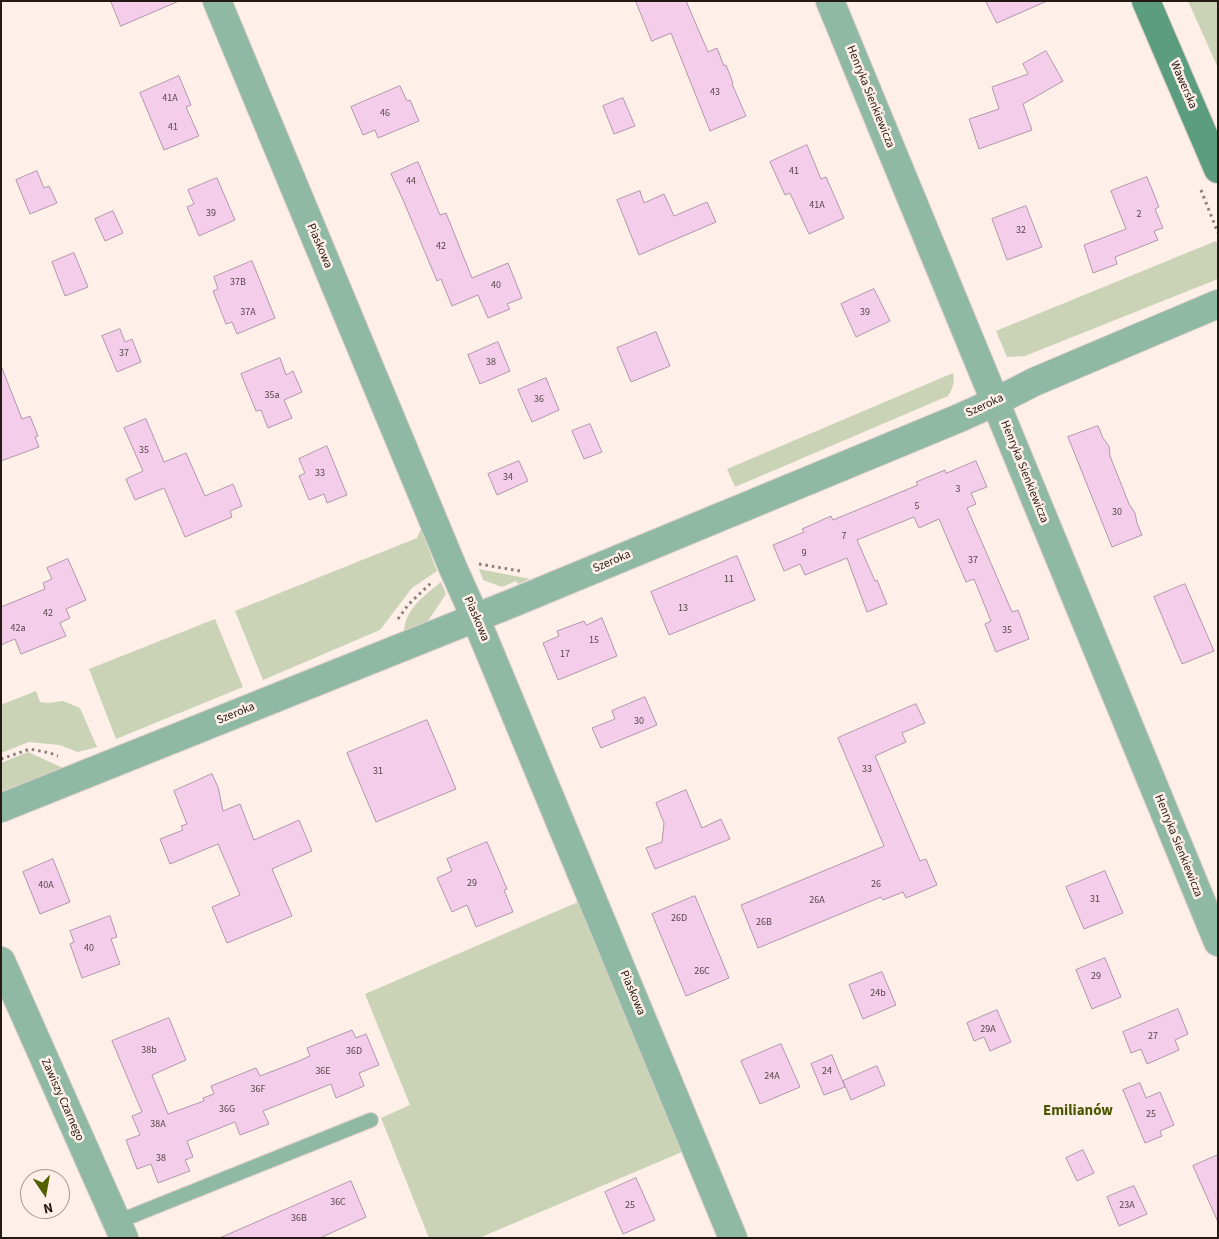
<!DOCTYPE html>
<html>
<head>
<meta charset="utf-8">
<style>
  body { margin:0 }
  #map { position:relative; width:1219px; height:1239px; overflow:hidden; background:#feefe9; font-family:"Source Sans 3",sans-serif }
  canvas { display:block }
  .frame { position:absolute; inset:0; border:2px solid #251913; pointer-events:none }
  .north { position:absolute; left:20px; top:1169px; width:50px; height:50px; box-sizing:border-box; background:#feefe9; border:1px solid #a79993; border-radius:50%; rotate:168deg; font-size:14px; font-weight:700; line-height:20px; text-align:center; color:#251913 }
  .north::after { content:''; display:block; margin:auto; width:18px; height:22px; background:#536000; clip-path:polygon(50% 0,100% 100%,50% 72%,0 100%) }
</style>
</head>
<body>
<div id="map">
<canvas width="1219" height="1239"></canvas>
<div class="frame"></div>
<div class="north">N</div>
</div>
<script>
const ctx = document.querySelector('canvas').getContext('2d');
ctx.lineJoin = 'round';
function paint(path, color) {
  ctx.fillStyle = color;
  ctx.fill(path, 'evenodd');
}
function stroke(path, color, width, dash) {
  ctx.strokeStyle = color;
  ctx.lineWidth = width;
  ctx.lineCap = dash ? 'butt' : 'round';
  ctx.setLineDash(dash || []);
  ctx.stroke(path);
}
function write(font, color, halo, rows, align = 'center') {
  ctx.font = font + ' "Source Sans 3",sans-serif';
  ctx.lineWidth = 5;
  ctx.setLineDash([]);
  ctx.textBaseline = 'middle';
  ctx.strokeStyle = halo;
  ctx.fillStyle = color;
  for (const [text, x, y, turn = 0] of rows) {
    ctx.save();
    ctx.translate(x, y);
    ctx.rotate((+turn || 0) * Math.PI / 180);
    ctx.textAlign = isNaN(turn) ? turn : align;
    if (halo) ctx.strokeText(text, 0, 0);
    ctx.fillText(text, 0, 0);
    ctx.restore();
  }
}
paint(new Path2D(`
  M1188,1H1218V68Z
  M1216,241L1218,246V279L1025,356L1007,357L996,331Z
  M953,373C955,383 953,388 948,396L735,487L727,469Z
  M421,529L437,571L412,588L380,630L263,680L235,611L417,538Z
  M479,569L530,579L518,584L516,581L502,587L483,580Z
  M441,582L446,594L428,621L404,631C406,608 424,596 441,582Z
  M215,619L243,687L116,739L89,669Z
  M36,691L40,702L48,703L63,701L80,708L97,747L78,752L59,745L29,742L1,753V702L3,704Z
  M28,752L63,768L1,792V763Z
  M578,902L682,1152L479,1238H429L381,1118L410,1105L365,994Z`), '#cad3b6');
const building = new Path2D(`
  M111,1H179L121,26Z
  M636,1H686L708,52L717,48L724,66L726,65L733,83L732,84L746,116L710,131L671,33L652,41Z
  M986,1H1047L997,23Z
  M1046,51L1063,81L1023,104L1032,130L979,149L969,119L999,109L992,87L1028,74L1023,64Z
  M179,76L191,105L186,107L199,136L164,150L140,93Z
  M400,86L407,101L410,100L419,121L378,138L375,130L363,135L351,107Z
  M623,98L635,126L614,134L603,106Z
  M807,145L821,179L826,177L844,218L809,234L790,193L785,195L770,162Z
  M418,162L440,215L446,213L472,278L508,263L522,298L507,304L510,309L488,318L478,295L452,306L441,279L437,281L404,202L391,174Z
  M37,171L44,188L49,186L57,203L30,214L16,180Z
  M1147,177L1159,207L1155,209L1163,228L1154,231L1158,240L1115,257L1117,264L1093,273L1084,245L1126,229L1111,191Z
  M217,178L235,220L199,236L187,207L194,204L188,190Z
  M640,191L644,203L664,194L674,216L707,202L716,222L639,255L617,200Z
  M1026,206L1042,247L1007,260L992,219Z
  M113,211L123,233L105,241L95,219Z
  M74,253L88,287L65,296L52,262Z
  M252,261L275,318L237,334L232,322L226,324L213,291L218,289L214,277Z
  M874,289L890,321L856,337L841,304Z
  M120,329L125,342L132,339L141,362L117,372L102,336Z
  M656,332L670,366L631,382L617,348Z
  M498,342L510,371L480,384L468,355Z
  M280,358L286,375L293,371L302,392L284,400L292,418L268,428L261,410L256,411L241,374Z
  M2,368L22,419L30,416L38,436L35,437L39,447L1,461V369Z
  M546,378L559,410L532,422L518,390Z
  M146,419L164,462L186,453L205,496L233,484L242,506L230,511L232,517L185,537L164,488L135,500L126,479L143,471L124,428Z
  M590,424L602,452L584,459L572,431Z
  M1098,426L1103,438L1109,446L1110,456L1129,504L1135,513L1137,523L1142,535L1112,547L1068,437Z
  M327,446L347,495L327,503L324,494L309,500L299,476L305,473L299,459Z
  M519,461L528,481L497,495L488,474Z
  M976,461L987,487L971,493L976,504L967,508L1012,612L1018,610L1029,639L996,652L985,624L991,621L974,579L966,582L939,519L919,528L914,517L857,540L875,581L877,580L887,604L867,612L847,558L805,575L800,564L784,571L773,545L804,532L802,529L831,516L833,520L918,485L916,482L945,470L946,473Z
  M737,556L755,600L669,635L651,592Z
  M68,559L86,600L66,609L70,618L60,623L66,636L21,654L15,639L1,645V607L45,589L43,583L52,579L47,568Z
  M1185,584L1214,651L1182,664L1154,597Z
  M602,618L617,656L558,680L543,643L559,636L557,631L584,621L586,625Z
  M645,697L657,725L601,748L592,728L615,719L612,711Z
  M916,704L925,723L902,733L906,742L875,756L920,861L926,859L937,885L906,898L903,892L883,900L881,897L758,948L741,905L884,846L838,738Z
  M427,720L456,789L376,822L347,753Z
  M212,774L218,787L223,811L240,804L254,840L299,820L312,851L272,869L292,916L227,943L212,907L240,895L218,844L170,864L160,839L183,830L181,826L187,824L174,791Z
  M686,790L702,828L721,819L730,839L655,869L646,848L662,842L664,823L656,803Z
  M487,842L507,889L504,890L513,912L476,927L467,905L452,912L437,878L452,871L447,859Z
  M53,859L70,902L40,914L23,872Z
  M1105,871L1123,913L1084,929L1066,887Z
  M695,896L729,978L686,996L652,914Z
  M110,916L117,937L111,939L120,964L82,978L70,944L74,942L70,931Z
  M1105,958L1121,997L1092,1009L1076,970Z
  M882,972L896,1005L863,1019L849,985Z
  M1178,1009L1188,1034L1175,1040L1179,1050L1147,1064L1141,1049L1131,1053L1123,1032Z
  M997,1010L1011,1042L990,1051L984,1037L974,1041L967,1023Z
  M169,1018L186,1060L152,1075L168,1114L204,1101L203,1098L214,1094L211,1086L256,1068L260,1076L299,1061L310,1056L307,1048L352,1030L356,1038L366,1034L379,1065L359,1073L364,1086L336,1098L331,1084L263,1111L269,1124L240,1135L235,1122L187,1141L193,1157L185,1160L190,1171L158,1183L151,1164L137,1169L126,1140L140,1135L132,1116L142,1112L112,1041Z
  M781,1044L800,1087L760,1104L741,1061Z
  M832,1055L845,1087L824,1095L811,1064Z
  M877,1066L885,1085L851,1100L843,1081Z
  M1140,1083L1146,1098L1160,1092L1174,1125L1160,1131L1162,1136L1145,1143L1123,1090Z
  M1083,1150L1094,1173L1077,1181L1066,1158Z
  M1218,1155V1222L1193,1166Z
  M636,1178L655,1220L623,1234L605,1192Z
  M351,1181L366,1217L320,1238H220Z
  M1134,1186L1147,1214L1119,1226L1107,1197Z`);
paint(building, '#f3cde9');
stroke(building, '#b296ab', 1);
const lane = new Path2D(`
  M117,1222L371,1120`);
const street = new Path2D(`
  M217,1L453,568L475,617L733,1238
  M830,1L1218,942
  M1,808L515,602L957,419L995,402L1034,382L1218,304
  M1,961L124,1238`);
const secondary = new Path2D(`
  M1146,1L1218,169`);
stroke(lane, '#dbcdc7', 16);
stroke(street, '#dbcdc7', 30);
stroke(secondary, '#dbcdc7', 30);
stroke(new Path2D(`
  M1201,190L1218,233
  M479,564L520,571
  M398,619L408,605L431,583
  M1,759L30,749L50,753L58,756`), '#8c7e78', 3, [2.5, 4]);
stroke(lane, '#90b9a5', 14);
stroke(street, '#90b9a5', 28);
stroke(secondary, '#5c9c7f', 28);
write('10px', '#584648', null, [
  ["43",715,93],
  ["41A",170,99],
  ["46",385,114],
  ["41",173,128],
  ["41",794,172],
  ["44",411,182],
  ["41A",817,206],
  ["39",211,214],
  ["2",1139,215],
  ["32",1021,231],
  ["42",441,247],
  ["37B",238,283],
  ["40",496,286],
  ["37A",248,313],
  ["39",865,313],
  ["37",124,354],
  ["38",491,363],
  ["35a",272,396],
  ["36",539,400],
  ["35",144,451],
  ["33",320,474],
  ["34",508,478],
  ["3",958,490],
  ["5",917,507],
  ["30",1117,513],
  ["7",844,537],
  ["9",804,554],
  ["37",973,561],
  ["11",729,580],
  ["13",683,609],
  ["42",48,614],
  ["42a",18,629],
  ["35",1007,631],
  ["15",594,641],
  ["17",565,655],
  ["30",639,722],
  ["33",867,770],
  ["31",378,772],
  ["29",472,884],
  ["26",876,885],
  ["40A",46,886],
  ["31",1095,900],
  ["26A",817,901],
  ["26D",679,919],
  ["26B",764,923],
  ["40",89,949],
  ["26C",702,972],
  ["29",1096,977],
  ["24b",878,994],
  ["29A",988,1030],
  ["27",1153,1037],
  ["38b",149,1051],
  ["36D",354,1052],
  ["36E",323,1072],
  ["24",827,1072],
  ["24A",772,1077],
  ["36F",258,1090],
  ["36G",227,1110],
  ["25",1151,1115],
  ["38A",158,1125],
  ["38",161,1159],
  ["36C",338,1203],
  ["25",630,1206],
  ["23A",1127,1206],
  ["36B",299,1219]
]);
write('12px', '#251913', '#feefe9', [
  ["Wawerska",1183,85,67],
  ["Henryka Sienkiewicza",870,97,68],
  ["Piaskowa",319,246,67],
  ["Szeroka",985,406,-25],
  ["Henryka Sienkiewicza",1024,472,68],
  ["Szeroka",612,562,-23],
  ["Piaskowa",476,619,67],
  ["Szeroka",236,714,-22],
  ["Henryka Sienkiewicza",1178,846,68],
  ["Piaskowa",632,993,67],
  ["Zawiszy Czarnego",62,1100,66]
]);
write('bold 15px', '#4b5600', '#feefe9', [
  ["Emilianów",1078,1112]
]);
</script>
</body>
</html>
